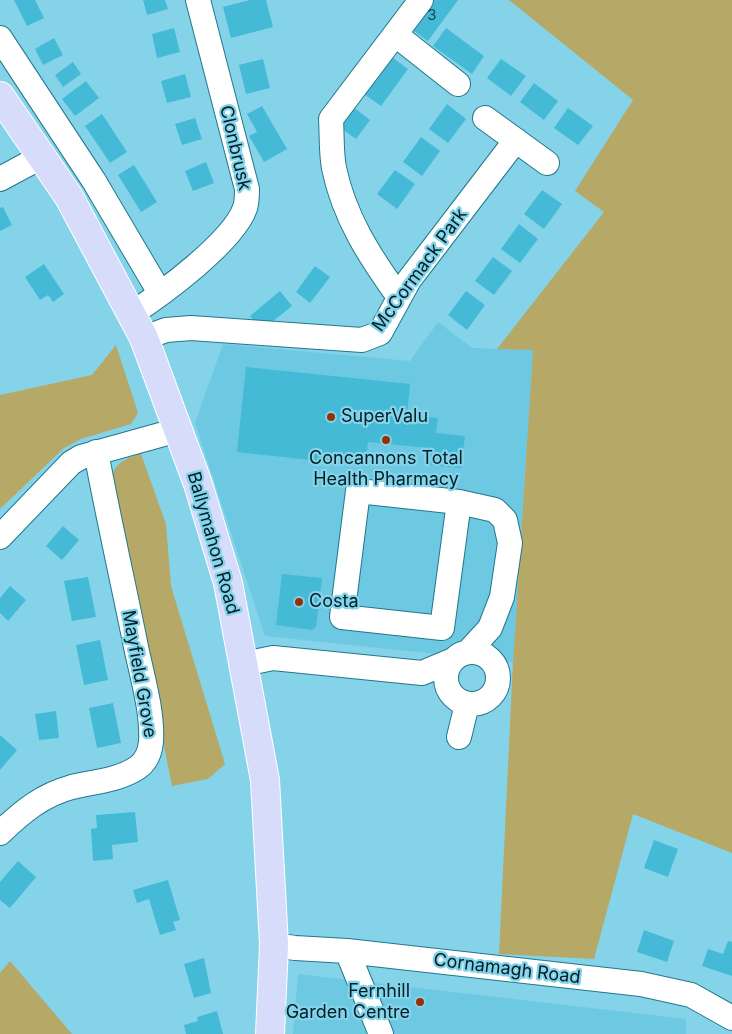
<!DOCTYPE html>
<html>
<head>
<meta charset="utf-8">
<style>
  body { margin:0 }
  canvas { display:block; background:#84d3e9 }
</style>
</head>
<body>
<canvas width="732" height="1034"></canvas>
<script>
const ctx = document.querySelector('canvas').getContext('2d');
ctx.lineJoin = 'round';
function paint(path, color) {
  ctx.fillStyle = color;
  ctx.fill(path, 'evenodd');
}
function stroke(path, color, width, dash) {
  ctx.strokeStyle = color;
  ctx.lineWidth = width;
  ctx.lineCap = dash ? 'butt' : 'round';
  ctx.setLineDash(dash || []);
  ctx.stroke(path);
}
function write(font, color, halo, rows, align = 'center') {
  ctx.font = font + ' Inter,sans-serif';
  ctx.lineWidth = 4.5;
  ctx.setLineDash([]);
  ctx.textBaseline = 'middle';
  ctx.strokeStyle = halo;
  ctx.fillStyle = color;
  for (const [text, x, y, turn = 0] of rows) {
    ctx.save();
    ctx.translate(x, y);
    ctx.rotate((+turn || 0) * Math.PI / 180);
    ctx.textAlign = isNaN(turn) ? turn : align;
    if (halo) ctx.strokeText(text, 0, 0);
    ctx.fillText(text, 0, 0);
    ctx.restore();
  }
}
paint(new Path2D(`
  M438,322L472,348L533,350L513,662L265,636L195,423L223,344L410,361Z
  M298,974L686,1019V1034H293Z`), '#6dc8e1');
paint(new Path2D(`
  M509,0H732V853L633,814L594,959L499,954L513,662L533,350L497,349L604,212L575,191L633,100Z
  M116,345L138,413L131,424L81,439L64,448L0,509V395L92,375Z
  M141,454L166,524L171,586L225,764L208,779L172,786L111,478C116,462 126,458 141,454Z
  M10,961L72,1034H0V973Z`), '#b6a866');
paint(new Path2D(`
  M14,0H35L44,18L27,26Z
  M143,0H165L168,9L147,15Z
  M250,0H266L273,27L231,38L223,7Z
  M428,0H458L428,41L408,27Z
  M174,28L180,52L157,58L152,34Z
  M446,28L484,56L472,74L433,46Z
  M54,38L63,55L43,65L35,49Z
  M389,55L408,69L381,106L361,92Z
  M263,59L270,88L246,94L239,65Z
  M501,59L526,76L511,96L487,78Z
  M73,62L81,74L63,87L55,75Z
  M185,74L191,97L167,103L161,81Z
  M86,81L99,98L75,116L62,99Z
  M534,83L558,101L544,120L520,102Z
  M447,104L466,119L448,143L429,129Z
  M262,106L287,149L264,162L249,136L257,132L247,114Z
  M352,106L370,120L356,139L337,125Z
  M568,108L593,126L578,145L554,128Z
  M102,114L127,152L110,163L85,126Z
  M195,118L202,139L182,145L175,124Z
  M421,137L440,151L422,176L403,162Z
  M206,162L214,183L193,191L185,171Z
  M134,165L157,202L141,212L118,175Z
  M395,170L415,184L397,209L377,194Z
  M542,190L562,204L544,229L524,214Z
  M3,207L12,225L0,231V208Z
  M519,224L538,239L520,263L501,249Z
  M493,257L512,271L494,295L475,281Z
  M44,264L64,294L53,302L48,295L40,300L25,277Z
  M315,266L330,277L310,303L296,292Z
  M280,291L292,306L262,330L250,316Z
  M466,291L485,305L467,330L448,315Z
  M246,367L410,384L407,415L438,418L436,433L465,436L461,468L428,465L429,448L368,442L365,466L237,452Z
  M63,526L79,540L62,560L46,546Z
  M282,574L322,578L316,627L312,630L276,625Z
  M88,577L96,617L72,621L64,581Z
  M10,586L26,600L8,621L0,613V598Z
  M100,640L108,680L84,685L76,645Z
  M113,703L121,743L97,748L89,708Z
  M56,711L59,738L39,740L35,714Z
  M0,735L17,750L0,770Z
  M135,812L138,842L112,845L113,859L93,861L91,829L97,828L96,815Z
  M654,840L678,849L668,877L644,868Z
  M18,861L36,877L10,908L0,900V882Z
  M168,880L180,920L173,922L176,930L160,935L149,899L137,903L133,890Z
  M644,930L674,941L667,962L637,952Z
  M728,941L732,942V976L702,966L708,949L723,954Z
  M204,958L211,993L194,998L184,964Z
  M217,1011L223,1034H186L184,1025L198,1021L197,1017Z`), '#44bad7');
const minor = new Path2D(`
  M396,35L458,84
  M0,38L94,181L160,293
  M485,118L547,163
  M0,179L41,157
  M399,297C370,257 344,217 334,168C331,152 332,135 331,119L421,0
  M131,314C162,294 233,242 245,208C247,202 247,195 247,189L198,0
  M144,338L166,330L191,328L362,340L380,333L409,280L516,140
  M459,502L442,628L342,617L358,491L459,502L495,510L505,520L510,543L502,597L490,628L468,652
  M0,537L71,463L81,457L178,430
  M446 678a26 26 0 1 1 52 0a26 26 0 1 1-52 0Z
  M244,664L273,658L422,673L453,660
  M459,737L467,704
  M0,833C22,812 42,795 72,787C93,782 119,780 137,768C146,762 150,752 151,742C153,710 141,673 135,642C122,578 108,516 96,452
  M274,945L295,948L347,951L641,984L691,995L732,1018
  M347,951L381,1034`);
const major = new Path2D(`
  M0,96L69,197L144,338L198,484L228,583L265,780L274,945L270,1034`);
stroke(minor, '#22778b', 26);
stroke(major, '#fff', 30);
stroke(minor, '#fff', 24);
stroke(major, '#d7dcfa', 28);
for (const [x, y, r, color] of [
  [331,417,5,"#963009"],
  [386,440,5,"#963009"],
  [299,602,5,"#963009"],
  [420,1002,5,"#963009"]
]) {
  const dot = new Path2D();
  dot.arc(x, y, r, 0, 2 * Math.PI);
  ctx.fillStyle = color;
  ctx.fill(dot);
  stroke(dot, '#84d3e9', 2);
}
write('15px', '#114654', null, [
  ["3",432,15]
]);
write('18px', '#001f28', '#84d3e9', [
  ["Clonbrusk",235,148,77],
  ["McCormack Park",420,270,-54],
  ["Ballymahon Road",213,543,74],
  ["Mayfield Grove",139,674,80],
  ["Cornamagh Road",507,969,7]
]);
write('18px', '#001f28', '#84d3e9', [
  ["SuperValu",341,417],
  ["Concannons Total",386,459,"center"],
  ["Health Pharmacy",386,480,"center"],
  ["Costa",309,602],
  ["Fernhill",410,992,"right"],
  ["Garden Centre",410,1013,"right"]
], 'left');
</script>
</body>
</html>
